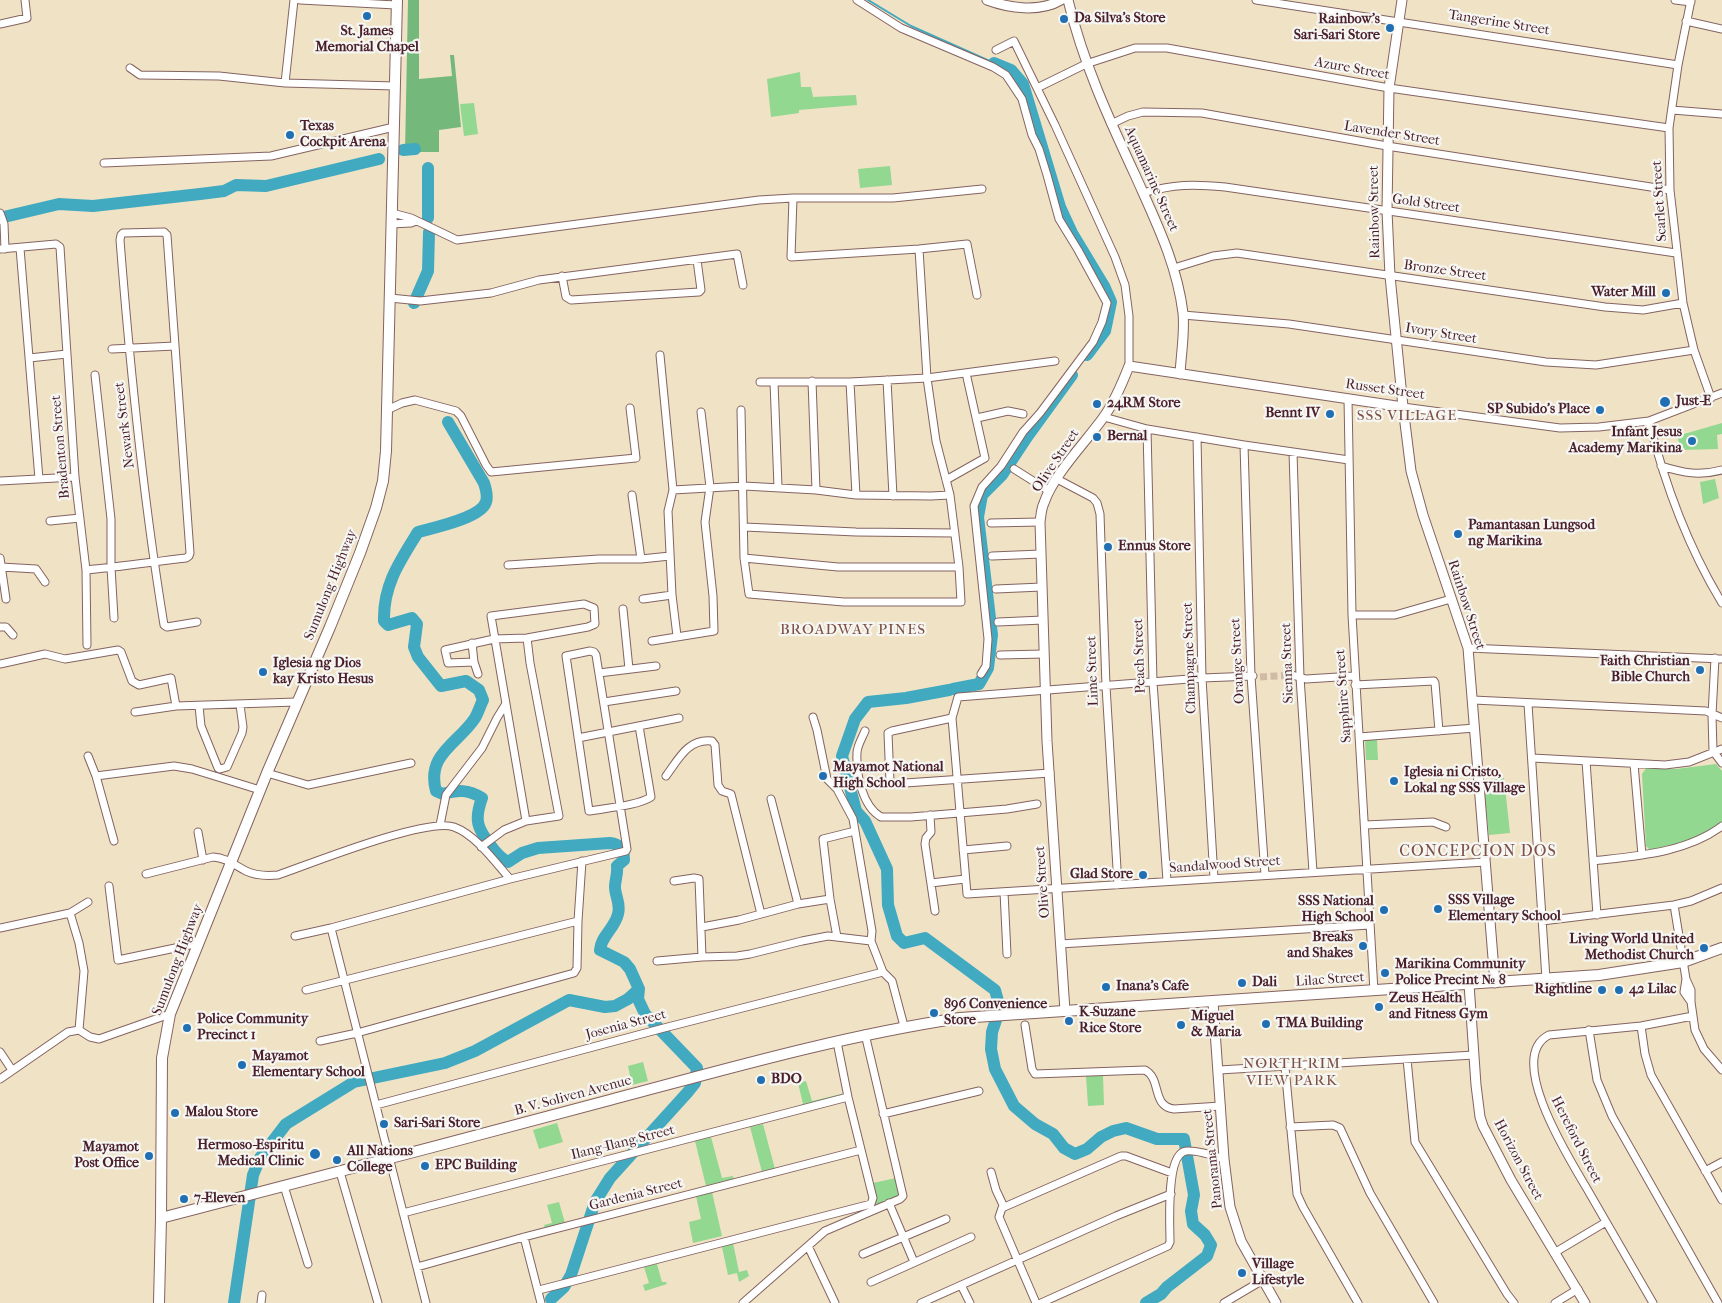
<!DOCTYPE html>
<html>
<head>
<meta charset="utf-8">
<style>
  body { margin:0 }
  canvas { display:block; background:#f0e2c5 }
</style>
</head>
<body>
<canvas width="1722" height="1303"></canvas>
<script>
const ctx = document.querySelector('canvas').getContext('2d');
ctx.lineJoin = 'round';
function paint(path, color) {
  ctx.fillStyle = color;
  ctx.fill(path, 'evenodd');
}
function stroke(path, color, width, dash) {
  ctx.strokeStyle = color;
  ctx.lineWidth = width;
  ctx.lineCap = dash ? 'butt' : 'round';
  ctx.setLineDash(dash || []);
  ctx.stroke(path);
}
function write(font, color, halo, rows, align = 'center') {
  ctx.font = font + ' "IM FELL French Canon",serif';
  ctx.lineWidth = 4.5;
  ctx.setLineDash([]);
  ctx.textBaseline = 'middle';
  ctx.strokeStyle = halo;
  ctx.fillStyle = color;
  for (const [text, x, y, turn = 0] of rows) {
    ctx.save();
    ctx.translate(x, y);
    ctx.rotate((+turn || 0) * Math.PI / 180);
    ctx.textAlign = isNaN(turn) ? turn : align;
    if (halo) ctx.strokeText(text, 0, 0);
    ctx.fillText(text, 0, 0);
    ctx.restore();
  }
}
paint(new Path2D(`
  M800,72L801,87H811L813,97L856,95L857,105L799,110V113L771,117L767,79Z
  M474,103L478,134L464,136L460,104Z
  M890,166L892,185L860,188L858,169Z
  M1722,423V434L1717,435L1718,449L1681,450L1677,436Z
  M1715,479L1719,498L1703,504L1700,482Z
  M1377,739L1378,760H1366L1365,740Z
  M1716,764L1722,771V823C1702,841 1676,844 1650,850L1646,846L1642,774L1646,768L1676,769Z
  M1504,778L1510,833L1489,835L1483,781Z
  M643,1062L648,1081L632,1085L628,1066Z
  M1103,1075L1104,1105L1088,1106L1086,1076Z
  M806,1081L812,1101L845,1093V1095L795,1109V1107L803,1104L798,1083Z
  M557,1123L563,1142L539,1149L533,1130Z
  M763,1124L775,1169L762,1172L750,1127Z
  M711,1137L722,1178L733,1176L734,1179L706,1186L695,1141Z
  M896,1178L900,1196L877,1205L875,1201L877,1198L873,1183Z
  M712,1192L722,1236L693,1243L689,1222L701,1219L696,1196Z
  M559,1202L565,1223L545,1228L544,1225L552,1223L547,1205Z
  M733,1243L739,1272L747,1270L749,1276L739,1282L737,1273L728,1275L722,1247Z
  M657,1264L662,1282H666L667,1284L645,1291L643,1285L649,1283L644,1267Z`), '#92d891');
paint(new Path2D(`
  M408,0H419V79L452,76L450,55H454L461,127L439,130V152H405Z`), '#75b87b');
stroke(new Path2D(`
  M868,0L911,26L994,63`), '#41aac1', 2);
stroke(new Path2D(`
  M994,63L1011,70L1023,84L1060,207L1072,233L1104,286L1111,302L1105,331L1087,355
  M403,150L415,149
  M428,168V218
  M0,218L59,204L93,206L200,194L224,191L236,185L266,186L379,159
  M414,303L428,271L429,232
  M448,422L484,483C486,489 488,496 486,502C481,518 433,528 418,532C400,561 383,585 384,621L388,625L412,618L417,624L414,647L418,657L441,686L466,681L479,690L483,700C480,706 478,713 475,718C458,744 426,754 436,791L443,794C457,790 468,789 482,798C474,820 477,828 491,846C496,853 500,858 508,862L522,853L538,848L610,843C620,844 624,850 624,860L617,866C618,874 615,880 615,887C615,896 621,904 618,914C615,928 601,936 600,950L624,962L630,969L639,989L638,999L645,1014L697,1068L695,1083L687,1093L610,1178L595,1202L571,1275L564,1287L551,1299
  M953,689L979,684L988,668L992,635L978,517L982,495L1002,475L1027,437L1072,375
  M949,690L906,698L868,702L855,719L842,756L856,811L865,821L887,869L888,905L897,936L904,943L925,938L995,990L1000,1008L992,1032L991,1049L995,1069L1014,1106L1035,1124L1053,1134L1064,1148L1075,1154L1087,1149L1101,1137L1113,1131L1126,1128L1157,1139H1184L1194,1195L1191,1211L1193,1224L1205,1235L1211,1245L1207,1256L1167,1287L1161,1294L1146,1303
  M234,1303L253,1175L260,1158L286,1124L354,1082L445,1063L475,1051L569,1000L605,1007L615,1006L628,999L639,989`), '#41aac1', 12);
stroke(new Path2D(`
  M1260,677L1292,675`), '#cfbba6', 7, [7, 3.5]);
const minor = new Path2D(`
  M300,0L396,5
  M857,0L901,28L993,67L1006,75L1022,99L1032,135L1039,149L1047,175L1059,219L1078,250L1107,303L1102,322L1093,342L1040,413L1023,432L1001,466L982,487L974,506L988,639L986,666L981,674
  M1256,0L1678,65
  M1675,0L1691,2
  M1691,0L1678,65L1669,128L1670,190L1683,303L1694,350L1711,398
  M1686,21L1722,29
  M0,24L27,18L25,0
  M996,50L1014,41L1055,125L1115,257L1125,285L1129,316V366
  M130,68L140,75L219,76L285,83L395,86
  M285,83L294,0
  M1037,88L1086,64L1135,48H1167L1389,88L1669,128
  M1672,110L1722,114
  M1111,124L1128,116L1143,112L1202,113L1387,146L1670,190
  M104,163L271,156L394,127
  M1143,193C1174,184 1193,184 1225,187L1676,253
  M793,198L791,257L919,249L967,244L977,295
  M0,213L4,224L5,249
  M392,213L411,218L457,240L759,200L793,198H893L982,189
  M391,224L411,223L416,221
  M20,248L39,479
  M0,249L56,244L60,247L75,477L86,570L87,645
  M1174,268L1213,256L1237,253L1605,307L1643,310L1683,303
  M562,276L566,297L571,300L699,292L701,290L697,260
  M390,298L420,301L491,293L539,280L737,254L743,285
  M1183,315L1289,324L1546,362L1596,365L1694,350
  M112,349L175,346
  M660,355L673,490L668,511L672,595L677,636
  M29,358L67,354
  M95,375L111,519V567L114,618
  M887,380L893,496
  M812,381L816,490
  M760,382H850L927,378L1055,361
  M774,382L778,487
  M850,382L856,495
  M1348,399L1352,615L1374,991
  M1403,407L1560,428L1599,427L1649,421L1722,393
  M387,410L402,403L415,400L456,411L461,416L486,465L491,472L636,458L630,408
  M741,410L744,558L749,594L844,602H961L959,567L950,495L936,441L927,378L919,249
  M1104,417L1147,429L1244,445L1349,460
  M977,418L1008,411L1023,414
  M1649,421C1665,485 1688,547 1722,603
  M1147,429L1153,682L1167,881
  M1197,437L1202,678L1214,878
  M1244,445L1251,676L1265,875
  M1293,452L1300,677L1313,872
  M1661,466C1684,473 1699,476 1722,470
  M1014,469L1049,491
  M1057,479L1093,498L1097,503L1100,514L1106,686L1118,885
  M946,480L985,458L966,373
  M0,481L75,477
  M673,490L744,486L816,490L856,495L931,496L950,495
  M632,495L641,559
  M50,521L80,518
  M991,523L1040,522
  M744,527L856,532L955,533
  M992,556L1041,554
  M0,558L6,599
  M744,558L838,567H959
  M508,565L599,559H641L670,556
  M1,567L36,569L45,582
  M86,570C119,567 152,562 186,558L189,556L190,553L167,235L164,232L123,233L121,235L120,240C130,368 143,497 164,625L167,627L197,622
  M996,589L1042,587
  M643,599L672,595
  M623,609L629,669
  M1352,615H1395L1451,599
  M998,622L1043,620
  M0,627H6L13,635
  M652,641L714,631L713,596L705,522L710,487L701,412
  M472,643L474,662L478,674
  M1468,648L1722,659
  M1000,655L1044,654
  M1715,658L1712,715L1713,751L1722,763
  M474,662L448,663L445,650L494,639L527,638L588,627L595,624L594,608L584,604L491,616L526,821
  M0,664L45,654L65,659L118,650L121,652L132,681L139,685L171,678L176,706
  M599,673L656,666
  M1292,675L1306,679L1354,676
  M1253,676L1202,678L958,697L952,718L967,894L1485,862
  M1355,685L1434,681L1435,683L1439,731
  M1473,700L1706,711L1722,718
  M604,702L676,691
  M1528,704L1546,979
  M199,706L201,726L218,768L220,769L227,767L242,733L243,727L240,705
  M135,712L176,706L296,702
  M813,717L817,730L827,779L837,789L853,819L872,931L871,941L883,972L892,981L904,1026
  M952,718L892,731L888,733L890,782L891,784L1050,773
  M865,731C862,738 857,746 857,753C856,774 862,806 881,817H911L1007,809L1037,804
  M1359,737L1475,728
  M578,738L679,718
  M88,756L96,776L114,841
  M1532,758L1665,765L1689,762L1722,749
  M1586,761L1597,915
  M1634,764L1642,855
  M267,773L308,785L411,763
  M96,776L174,766L192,769L260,790
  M666,776C678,760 688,738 712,741L715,745L718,785L722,791L731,794L761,914
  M771,799L798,904
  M930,815L931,832L926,838L925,844L935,911
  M440,825L446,795L482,748L497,718L505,705
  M1365,825L1433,822L1446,827
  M198,832L203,860
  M481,847L504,830L526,821L559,816L530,663L527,638
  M963,850L1007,846
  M1593,861C1636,856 1686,853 1722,826
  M146,874L213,857C227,858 234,865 246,871C256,876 267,876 278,875C310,864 427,817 454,827C476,835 495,862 510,879
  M674,881L694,878L699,879L702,957L737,956L750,954L802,941L828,936L871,941
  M931,883L965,879
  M109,886L118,960L199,943
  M1004,892L1007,954
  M1674,905L1686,979L1691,990V1002L1695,1030L1704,1049L1722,1070
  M70,913L79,943L84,971L79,1030
  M1542,921L1674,905L1691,901L1722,888
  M702,927L739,920L798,904L830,899
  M0,928L70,913L88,902
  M331,928L426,1303
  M295,936L331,928L510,879L626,851L627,849L596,655L594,652L590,651L566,656L589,811C606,808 637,806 651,797L639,726
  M837,937L830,899L823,839L855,831
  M1060,944L1370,925
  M657,961L702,957
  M1686,979L1684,992L1691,1002
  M306,990L578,921
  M1025,1025L1032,1069L1035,1074L1145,1070C1162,1079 1151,1106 1174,1109L1221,1106
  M1641,1026L1645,1054L1651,1075L1722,1200
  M1589,1030L1597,1080L1612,1116L1718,1303
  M320,1041L357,1033L574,973L577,968L578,921L582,861
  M0,1052L12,1070
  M1407,1059L1415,1142L1507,1294L1514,1303
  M1285,1067L1297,1194L1303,1207L1358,1303
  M1219,1070L1474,1055
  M0,1079L68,1032L79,1030L90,1037L99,1039L170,1014
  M376,1105L664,1028L883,972
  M883,1114L979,1091
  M1290,1127L1333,1125L1340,1128L1370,1193L1434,1303
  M1705,1171L1722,1162
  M340,1172L378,1303
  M991,1172L996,1190L1004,1207
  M284,1186L308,1264
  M889,1203L914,1262
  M403,1213L848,1097
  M524,1237L541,1303
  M808,1246L835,1303
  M1554,1253L1606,1222
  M863,1254L946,1219
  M417,1267L524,1237L861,1150
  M871,1282L971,1237
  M961,1285L970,1303
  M539,1290L871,1204L873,1198L848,1097L837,1042
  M261,1303L262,1295
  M743,1303L825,1231L900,1199L903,1196L865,1034
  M921,1303L1116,1216L1171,1194
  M1036,1303L999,1217L1002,1208L1121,1156H1126L1172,1173
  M1041,1303L1168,1246L1170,1242C1170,1224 1166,1160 1183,1152C1191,1148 1215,1156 1224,1159
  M1224,1303L1263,1280
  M1555,1303L1578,1289
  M1653,1303C1632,1267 1611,1231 1590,1194C1574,1166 1503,1058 1549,1035L1641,1026L1693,1016`);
const tertiary = new Path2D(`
  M987,0C1009,8 1039,13 1061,0
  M1068,0C1083,63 1109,119 1136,177C1156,222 1177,264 1183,313C1185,332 1181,355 1180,374
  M1402,0L1389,88L1387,211L1390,276L1403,407L1411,471L1423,515L1468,648L1495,983
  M1469,984L1476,1085L1480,1117L1483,1126L1511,1180L1585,1303
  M1213,1002L1224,1159L1230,1207L1241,1241L1276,1303
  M1065,1011L1047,741L1040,522C1041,516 1041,509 1044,503C1054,474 1085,443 1103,418C1114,403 1122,384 1129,366L1403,407`);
const secondary = new Path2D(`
  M161,1218C309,1179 458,1141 606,1101C723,1070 840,1036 960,1018L1599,975L1683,962L1722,948
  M159,1303L161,1218L162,1058L170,1014L267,773L330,627L360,553L376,508L383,481L386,451L397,0`);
stroke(minor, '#846361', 9);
stroke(tertiary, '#846361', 11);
stroke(secondary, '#846361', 12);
stroke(minor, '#fff', 7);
stroke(tertiary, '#fff', 9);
stroke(secondary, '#fff', 10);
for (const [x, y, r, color] of [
  [367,16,5,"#1f6fb2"],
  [1064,19,5,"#1f6fb2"],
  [1390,28,5,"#1f6fb2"],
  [290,135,5,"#1f6fb2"],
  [1666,293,5,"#1f6fb2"],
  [1665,402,6,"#1f6fb2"],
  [1097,404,5,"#1f6fb2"],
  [1600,410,5,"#1f6fb2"],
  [1330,414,5,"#1f6fb2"],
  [1097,437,5,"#1f6fb2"],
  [1692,441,5,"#1f6fb2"],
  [1458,534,5,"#1f6fb2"],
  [1108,547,5,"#1f6fb2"],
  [1700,670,5,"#1f6fb2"],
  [263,672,5,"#1f6fb2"],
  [823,776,5,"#1f6fb2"],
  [1394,781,5,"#1f6fb2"],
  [1143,875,5,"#1f6fb2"],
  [1438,909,5,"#1f6fb2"],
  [1384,910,5,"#1f6fb2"],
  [1363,946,5,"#1f6fb2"],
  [1704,948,5,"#1f6fb2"],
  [1385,973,5,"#1f6fb2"],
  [1242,983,5,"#1f6fb2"],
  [1106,987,5,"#1f6fb2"],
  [1602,990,5,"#1f6fb2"],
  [1619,990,5,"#1f6fb2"],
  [1379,1007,5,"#1f6fb2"],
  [934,1013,5,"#1f6fb2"],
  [1069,1021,5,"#1f6fb2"],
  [1266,1024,5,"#1f6fb2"],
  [1181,1025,5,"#1f6fb2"],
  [187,1028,5,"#1f6fb2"],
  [242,1065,5,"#1f6fb2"],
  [761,1080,5,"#1f6fb2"],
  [175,1113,5,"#1f6fb2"],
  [384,1124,5,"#1f6fb2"],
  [315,1154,6,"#1f6fb2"],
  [149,1156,5,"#1f6fb2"],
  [337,1160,5,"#1f6fb2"],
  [425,1166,5,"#1f6fb2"],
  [184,1199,5,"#1f6fb2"],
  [1242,1273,5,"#1f6fb2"]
]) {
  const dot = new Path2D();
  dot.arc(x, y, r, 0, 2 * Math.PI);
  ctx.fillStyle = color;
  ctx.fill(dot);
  stroke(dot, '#f6f6f2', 2);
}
write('bold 14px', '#4a1f2b', '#f6f6f2', [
  ["Da Silva's Store",1074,19],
  ["Rainbow's",1380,20,"right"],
  ["Sari-Sari Store",1380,36,"right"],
  ["St. James",367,32,"center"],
  ["Memorial Chapel",367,48,"center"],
  ["Texas",300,127],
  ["Cockpit Arena",300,143],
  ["Water Mill",1656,293,"right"],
  ["Just-E",1676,402],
  ["24RM Store",1107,404],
  ["SP Subido's Place",1590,410,"right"],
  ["Bennt IV",1320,414,"right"],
  ["Infant Jesus",1682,433,"right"],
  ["Academy Marikina",1682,449,"right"],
  ["Bernal",1107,437],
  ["Pamantasan Lungsod",1468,526],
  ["ng Marikina",1468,542],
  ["Ennus Store",1118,547],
  ["Faith Christian",1690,662,"right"],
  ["Bible Church",1690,678,"right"],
  ["Iglesia ng Dios",273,664],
  ["kay Kristo Hesus",273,680],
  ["Mayamot National",833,768],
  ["High School",833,784],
  ["Iglesia ni Cristo,",1404,773],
  ["Lokal ng SSS Village",1404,789],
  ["Glad Store",1133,875,"right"],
  ["SSS Village",1448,901],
  ["Elementary School",1448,917],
  ["SSS National",1374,902,"right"],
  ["High School",1374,918,"right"],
  ["Breaks",1353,938,"right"],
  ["and Shakes",1353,954,"right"],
  ["Living World United",1694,940,"right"],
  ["Methodist Church",1694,956,"right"],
  ["Marikina Community",1395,965],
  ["Police Precint № 8",1395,981],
  ["Dali",1252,983],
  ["Inana's Cafe",1116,987],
  ["Rightline",1592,990,"right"],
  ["42 Lilac",1629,990],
  ["Zeus Health",1389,999],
  ["and Fitness Gym",1389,1015],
  ["896 Convenience",944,1005],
  ["Store",944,1021],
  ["K-Suzane",1079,1013],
  ["Rice Store",1079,1029],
  ["Miguel",1191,1017],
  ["& Maria",1191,1033],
  ["Police Community",197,1020],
  ["Precinct 1",197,1036],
  ["TMA Building",1276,1024],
  ["Mayamot",252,1057],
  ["Elementary School",252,1073],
  ["BDO",771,1080],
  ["Malou Store",185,1113],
  ["Sari-Sari Store",394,1124],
  ["Hermoso-Espiritu",304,1146,"right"],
  ["Medical Clinic",304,1162,"right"],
  ["Mayamot",139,1148,"right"],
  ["Post Office",139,1164,"right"],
  ["All Nations",347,1152],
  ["College",347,1168],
  ["EPC Building",435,1166],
  ["7-Eleven",194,1199],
  ["Village",1252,1265],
  ["Lifestyle",1252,1281]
], 'left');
write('14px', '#4a1f2b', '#f6f6f2', [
  ["Tangerine Street",1499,23,9],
  ["Azure Street",1352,69,10],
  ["Lavender Street",1392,134,9],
  ["Aquamarine Street",1151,179,66],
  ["Scarlet Street",1660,201,-94],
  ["Gold Street",1426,204,8],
  ["Rainbow Street",1375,212,-91],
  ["Bronze Street",1445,271,8],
  ["Ivory Street",1441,334,9],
  ["Russet Street",1385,390,8],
  ["Newark Street",125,425,-97],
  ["Bradenton Street",61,447,-95],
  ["Olive Street",1056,461,-56],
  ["Sumulong Highway",331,585,-68],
  ["Rainbow Street",1466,605,72],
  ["Peach Street",1140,656,-92],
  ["Champagne Street",1190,658,-92],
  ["Orange Street",1238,661,-93],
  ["Sienna Street",1288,663,-92],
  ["Lime Street",1093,671,-92],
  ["Sapphire Street",1344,696,-94],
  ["Sandalwood Street",1225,865,-4],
  ["Olive Street",1043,882,-94],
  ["Sumulong Highway",178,960,-69],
  ["Lilac Street",1330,980,-4],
  ["Josenia Street",626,1025,-15],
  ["B. V. Soliven Avenue",573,1096,-15],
  ["Hereford Street",1576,1140,63],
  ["Ilang-Ilang Street",623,1143,-14],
  ["Panorama Street",1213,1159,-96],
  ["Horizon Street",1518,1160,62],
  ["Gardenia Street",636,1195,-14]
]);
ctx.letterSpacing = '1px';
write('15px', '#7e5046', '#f6f6f2', [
  ["SSS VILLAGE",1407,416],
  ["BROADWAY PINES",853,630],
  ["NORTH RIM",1292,1064],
  ["VIEW PARK",1292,1081]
]);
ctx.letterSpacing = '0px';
ctx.letterSpacing = '1px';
write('16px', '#7e5046', '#f6f6f2', [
  ["CONCEPCION DOS",1478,852]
]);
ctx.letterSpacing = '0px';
</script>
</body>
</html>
